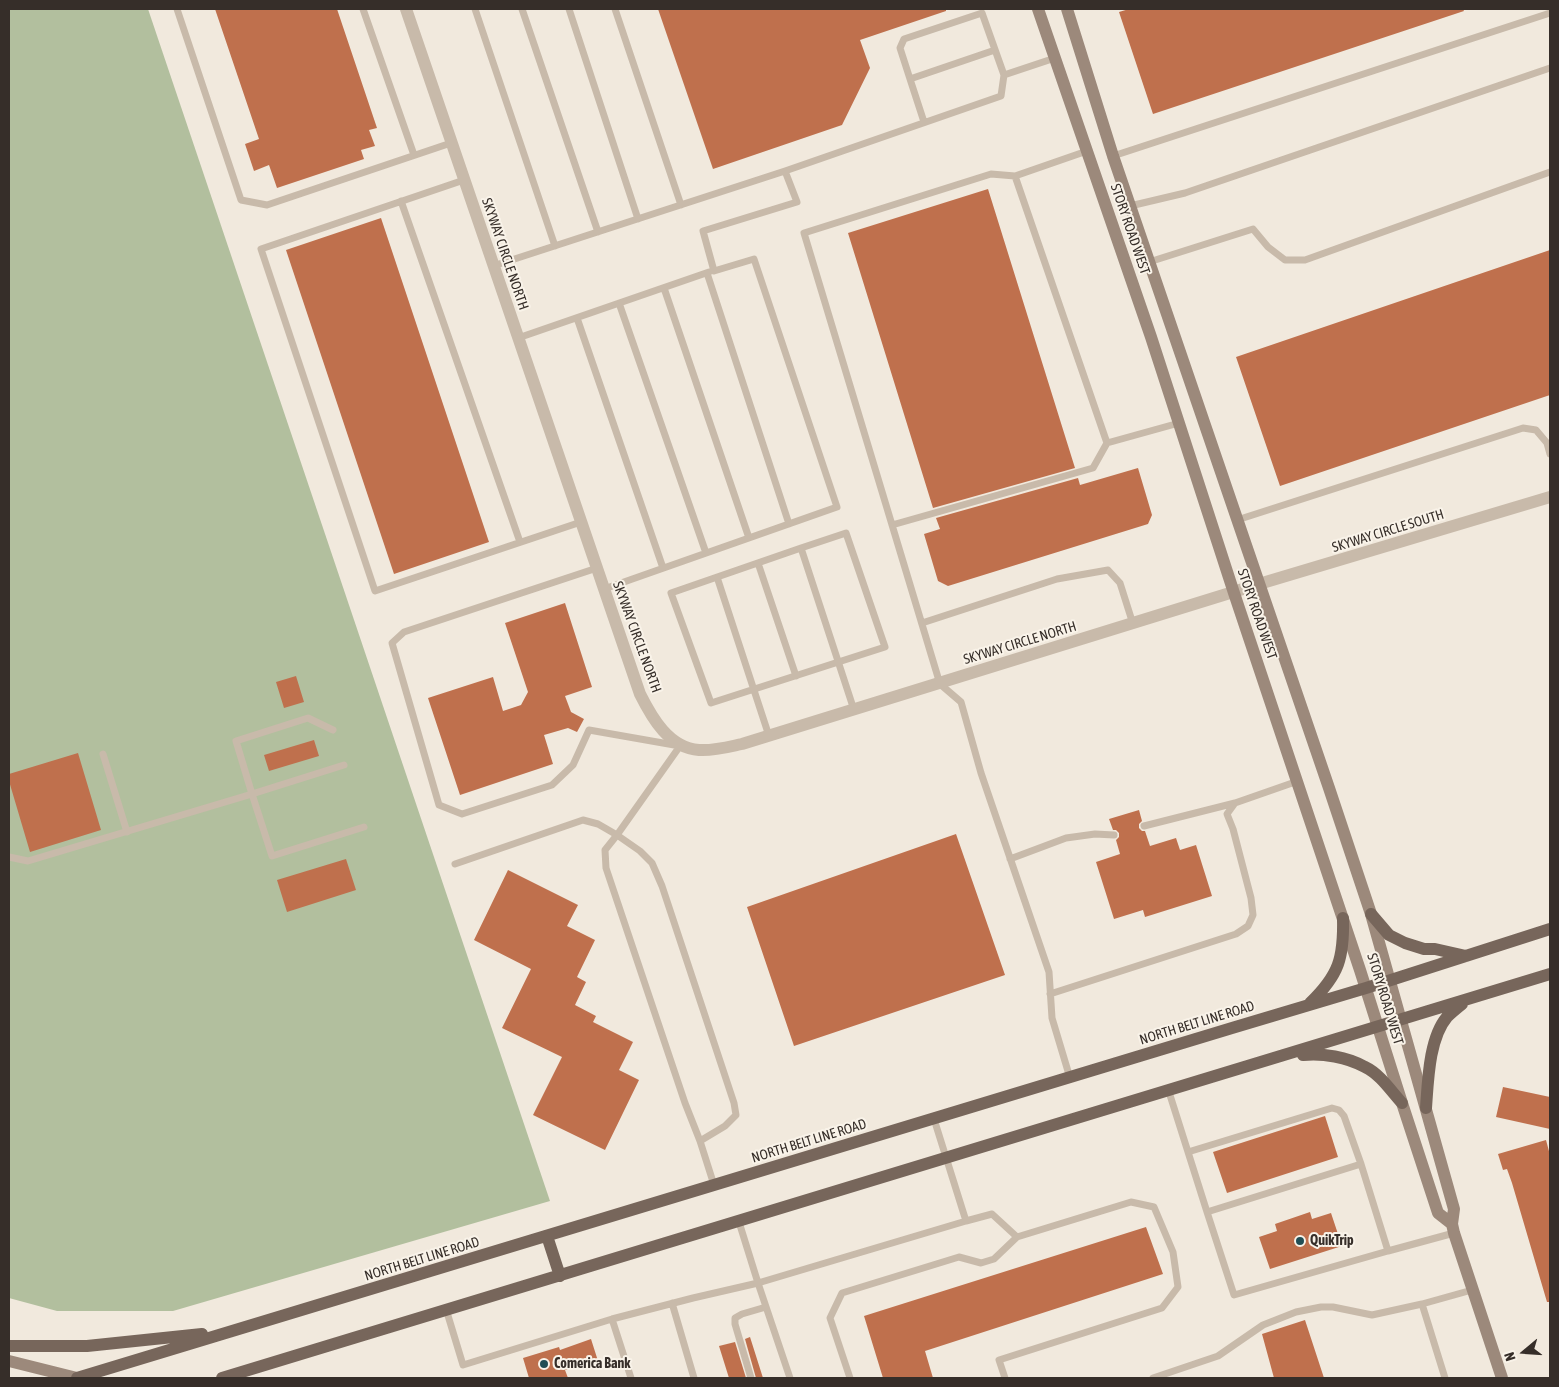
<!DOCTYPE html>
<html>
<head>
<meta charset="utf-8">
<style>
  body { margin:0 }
  #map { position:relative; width:1559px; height:1387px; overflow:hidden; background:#f1e9dd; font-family:"Asap Condensed",sans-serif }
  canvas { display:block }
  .frame { position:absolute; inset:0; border:10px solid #362e29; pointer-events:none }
  .north { position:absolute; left:1499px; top:1327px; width:50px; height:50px; -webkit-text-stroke:4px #f9f3e9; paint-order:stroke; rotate:252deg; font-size:14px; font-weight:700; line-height:20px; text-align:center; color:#362e29 }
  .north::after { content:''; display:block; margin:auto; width:18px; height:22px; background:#362e29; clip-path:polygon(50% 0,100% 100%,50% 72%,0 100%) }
</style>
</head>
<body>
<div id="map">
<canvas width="1559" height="1387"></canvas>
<div class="frame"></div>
<div class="north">N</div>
</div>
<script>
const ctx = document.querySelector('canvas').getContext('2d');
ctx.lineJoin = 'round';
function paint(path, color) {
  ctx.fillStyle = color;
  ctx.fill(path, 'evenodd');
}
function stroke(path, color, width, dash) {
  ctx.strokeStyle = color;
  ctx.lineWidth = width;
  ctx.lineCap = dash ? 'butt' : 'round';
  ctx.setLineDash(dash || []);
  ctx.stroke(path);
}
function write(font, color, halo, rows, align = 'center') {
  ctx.font = font + ' "Asap Condensed",sans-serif';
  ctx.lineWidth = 4;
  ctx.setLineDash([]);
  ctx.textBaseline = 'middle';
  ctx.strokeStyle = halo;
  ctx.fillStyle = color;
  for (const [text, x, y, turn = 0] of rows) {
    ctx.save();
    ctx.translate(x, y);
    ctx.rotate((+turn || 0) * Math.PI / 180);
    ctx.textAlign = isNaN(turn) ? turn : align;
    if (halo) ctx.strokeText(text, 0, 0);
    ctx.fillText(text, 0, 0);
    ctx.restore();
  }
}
paint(new Path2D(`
  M9,9H148L550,1201L173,1311H57L9,1298Z`), '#b2bf9e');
paint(new Path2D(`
  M215,9H337L377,128L369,130L375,146L361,150L364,159L277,188L269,165L254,171L245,144L259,139Z
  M658,9H946V11L860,40L870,68L842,125L713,169Z
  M1129,9H1463L1464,11L1153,114L1119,12Z
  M988,189L1075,468L933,508L848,233Z
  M381,218L489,542L394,574L286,250Z
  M1550,250V395L1280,486L1236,357Z
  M1138,468L1152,515L1148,524L948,586L938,581L924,534L940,529L936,518L1078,478L1080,485Z
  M565,603L592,687L565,696L571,712L584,719L577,732L568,728L544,735L553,764L460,795L428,698L493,677L503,711L521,705L528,692L505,623Z
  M296,676L304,702L284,708L276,682Z
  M314,740L319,756L269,771L264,755Z
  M78,753L101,830L30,852L9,781V774Z
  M1139,810L1142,821L1139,824V828L1142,831H1145L1150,846L1176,838L1180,850L1196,845L1212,896L1145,917L1143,910L1114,919L1096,862L1120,854L1116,840L1119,837V833L1116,830H1113L1109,819Z
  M956,834L1005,975L794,1046L747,907Z
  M346,859L356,890L287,912L277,880Z
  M508,870L578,905L567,926L595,940L577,977L586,982L575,1005L596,1016L593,1022L633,1042L619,1070L639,1080L605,1150L533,1115L562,1057L502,1028L531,969L474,940Z
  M1503,1087L1550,1097V1129L1496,1117Z
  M1325,1116L1338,1157L1227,1193L1213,1152Z
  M1546,1140L1550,1155V1302H1547L1512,1183L1507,1169L1503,1170L1498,1154Z
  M1310,1212L1312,1219L1331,1213L1342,1246L1270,1269L1259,1237L1277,1231L1275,1224Z
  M1146,1227L1163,1274L925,1351L933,1378H883L864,1316Z
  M1305,1320L1324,1378H1274L1262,1334Z
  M750,1337L763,1378H756L745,1339Z
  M591,1339L598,1361L565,1370L568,1378H529L523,1358L559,1347L560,1350Z
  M735,1342L746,1378H729L719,1346Z`), '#bf704d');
stroke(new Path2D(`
  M177,9L241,200L267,205L451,143
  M363,9L414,155
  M475,9L555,246
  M522,9L598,232
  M569,9L638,219
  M615,9L681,205
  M910,79L900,48L904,39L982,13L1004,75
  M924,122L910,79L995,50
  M1113,156L1550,13
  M1015,176L1107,443
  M464,180L261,249L375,591L581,522
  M401,201L520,542
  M1130,206L1185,193L1550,68
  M1149,262L1253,229L1268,247L1285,260H1305L1550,172
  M493,266L785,171L1001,96L1004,75L1055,58
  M707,273L789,524
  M664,288L749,538
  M619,303L706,553
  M577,318L663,568
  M518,338L709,272
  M1237,520L1523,428L1536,430L1547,443L1550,454
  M892,525L1093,468L1107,443L1179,423
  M801,548L846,533L885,647C827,666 769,684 711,703L671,593L801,548L854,710
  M758,563L796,676
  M597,568L404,632L392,643L439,805L462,814L552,785L573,765L589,730L680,746L617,835L640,851L652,863L662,886L734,1103L736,1115L725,1126L700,1141
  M717,577L769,736
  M604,589L837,507L754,259L714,271L703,231L797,202L785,171
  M922,623L1057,579L1108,570L1120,583L1133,624
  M103,754L127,832
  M344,765L252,794L272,856L364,827
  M1144,826L1235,803
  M9,857L28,861L252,794L236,741L308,718L333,730
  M1010,859L1066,838L1095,834L1114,835
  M455,864L583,820L598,824L617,835L605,850L606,868L685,1103L700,1141L714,1185
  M1050,994L1236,934L1248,926L1253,915L1251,898L1233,829L1227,814L1235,803L1298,781
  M1070,1078L1052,1018L1049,972L981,773L961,702L940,684L804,233L991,174L1015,176L1087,151
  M1169,1092L1188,1152L1332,1108L1339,1110L1344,1116L1361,1164L1388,1251L1454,1233
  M1188,1152L1207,1212L1361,1164
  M1207,1212L1234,1295L1388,1251
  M966,1221L992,1214L1017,1237L1131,1202L1154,1207L1173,1252L1178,1287L1162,1308L999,1360L1005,1378
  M739,1222L758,1283L966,1221L934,1119
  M672,1303L694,1378
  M1422,1304L1472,1290
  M446,1309L463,1365L612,1319L693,1298L758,1283L790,1378
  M612,1319L631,1378
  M751,1378L735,1324V1318L742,1314L766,1307
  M850,1378L830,1318L842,1293L959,1257L981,1263L994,1259L1017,1237
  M1153,1378L1218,1356L1263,1325L1296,1312L1321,1307H1333L1372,1315L1422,1304L1445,1378`), '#c8baaa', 7);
stroke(new Path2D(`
  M406,9L640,694C652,718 669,748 699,750C714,751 728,747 742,744L1259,584L1550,497`), '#c8baaa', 12);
stroke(new Path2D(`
  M1038,9L1151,337L1234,593L1360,970L1402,1103L1438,1213L1452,1224
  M1067,9L1113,156L1329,788L1371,914L1454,1209L1452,1224L1454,1233L1502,1378
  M9,1361L77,1378`), '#9c897b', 12);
stroke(new Path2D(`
  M1371,914L1389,935L1405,943L1424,949H1435L1466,956
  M1310,1003C1339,975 1344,958 1343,918
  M1303,1055C1323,1053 1347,1057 1365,1067C1380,1074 1391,1091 1402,1103
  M1426,1108C1428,1081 1429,1038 1447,1017C1452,1012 1457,1008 1462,1004
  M547,1236L560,1276
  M9,1346H87L202,1334
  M77,1378L1232,1028L1366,988L1550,929
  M222,1378C665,1243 1109,1112 1550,974`), '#77665b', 12);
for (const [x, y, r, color] of [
  [1300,1241,5,"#214e55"],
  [544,1364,5,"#214e55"]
]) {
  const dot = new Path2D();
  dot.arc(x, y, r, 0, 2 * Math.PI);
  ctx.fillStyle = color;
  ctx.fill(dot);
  stroke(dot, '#f9f3e9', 2);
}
write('14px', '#362e29', '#f9f3e9', [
  ["STORY ROAD WEST",1130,229,71],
  ["SKYWAY CIRCLE NORTH",505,254,71],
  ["SKYWAY CIRCLE SOUTH",1388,531,-17],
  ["STORY ROAD WEST",1257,614,71],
  ["SKYWAY CIRCLE NORTH",637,637,70],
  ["SKYWAY CIRCLE NORTH",1020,643,-17],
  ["STORY ROAD WEST",1385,999,73],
  ["NORTH BELT LINE ROAD",1197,1023,-17],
  ["NORTH BELT LINE ROAD",809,1141,-17],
  ["NORTH BELT LINE ROAD",422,1259,-17]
]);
write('bold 14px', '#362e29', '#f9f3e9', [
  ["QuikTrip",1310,1241],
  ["Comerica Bank",554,1364]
], 'left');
</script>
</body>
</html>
